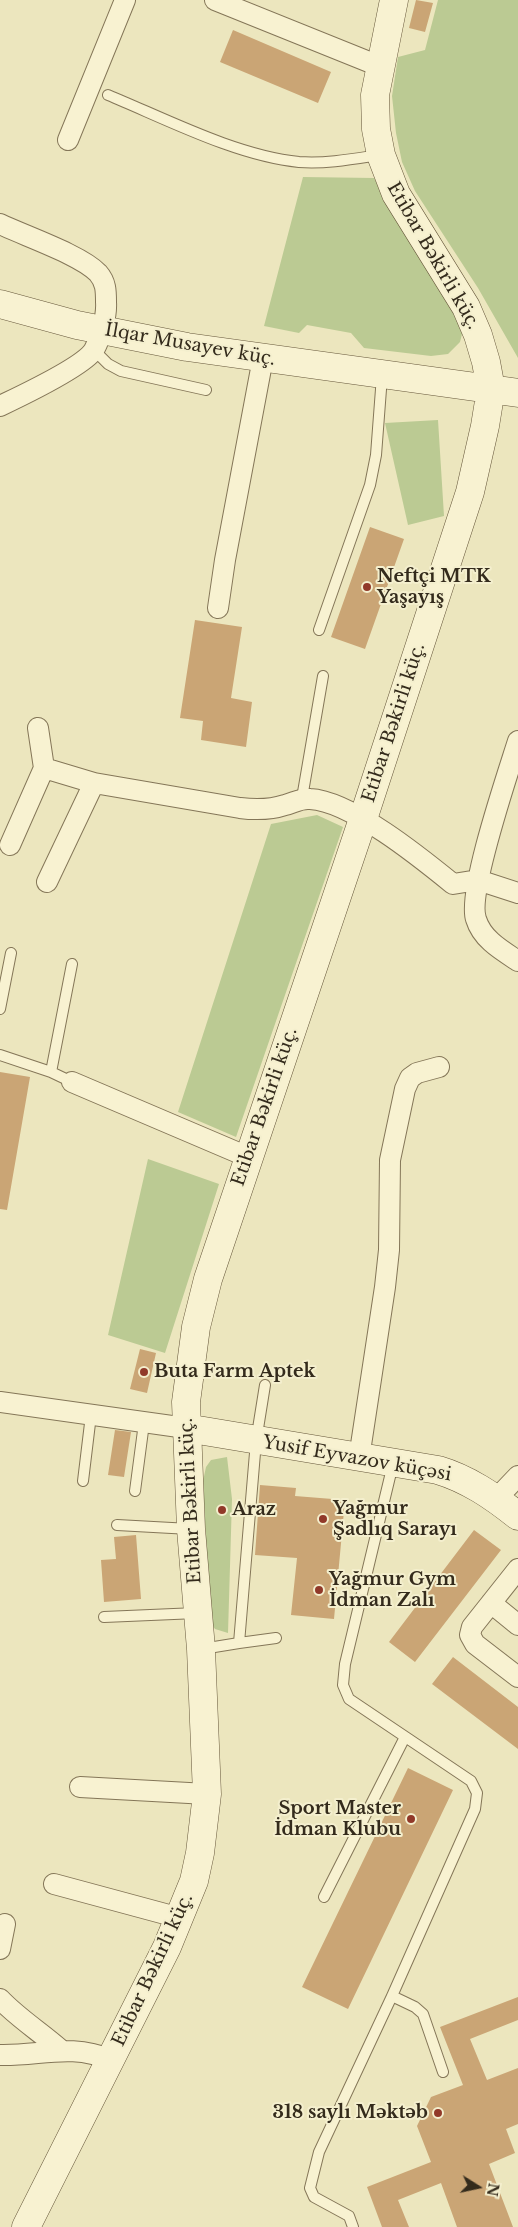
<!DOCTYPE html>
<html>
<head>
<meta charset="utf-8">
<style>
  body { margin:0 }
  #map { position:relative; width:518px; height:2227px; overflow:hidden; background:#ece6be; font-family:"Libre Baskerville",serif }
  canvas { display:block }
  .north { position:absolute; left:453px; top:2162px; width:50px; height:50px; -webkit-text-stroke:4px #f4efce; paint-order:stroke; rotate:100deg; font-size:14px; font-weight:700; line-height:20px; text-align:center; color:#342b1c }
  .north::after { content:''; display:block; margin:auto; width:18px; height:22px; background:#342b1c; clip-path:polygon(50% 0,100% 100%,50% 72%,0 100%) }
</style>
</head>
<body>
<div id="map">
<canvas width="518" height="2227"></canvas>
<div class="north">N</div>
</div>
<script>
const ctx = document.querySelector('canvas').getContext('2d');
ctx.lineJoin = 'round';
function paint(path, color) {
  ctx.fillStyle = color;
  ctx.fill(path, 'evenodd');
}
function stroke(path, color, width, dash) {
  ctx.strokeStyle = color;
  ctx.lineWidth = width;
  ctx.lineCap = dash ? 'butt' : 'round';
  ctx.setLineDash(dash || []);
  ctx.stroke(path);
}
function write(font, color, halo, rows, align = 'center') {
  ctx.font = font + ' "Libre Baskerville",serif';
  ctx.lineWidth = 4;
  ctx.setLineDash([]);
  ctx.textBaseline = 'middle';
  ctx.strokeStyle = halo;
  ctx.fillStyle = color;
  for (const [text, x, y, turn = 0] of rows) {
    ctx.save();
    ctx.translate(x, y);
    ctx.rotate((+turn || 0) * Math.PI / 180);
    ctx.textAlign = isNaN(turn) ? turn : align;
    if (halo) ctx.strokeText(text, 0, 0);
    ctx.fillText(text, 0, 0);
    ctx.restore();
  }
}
paint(new Path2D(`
  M438,0H518V358L478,288L415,191L402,162L396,133L392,96L398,57L425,50Z
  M303,177L374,178L393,212L454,300L463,330L460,342L448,354L431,356L364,348L351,333L307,325L299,333L264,326Z
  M438,420L444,516L408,525L385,423Z
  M317,815L343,827L236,1137L178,1112L271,824Z
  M148,1159L219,1184L165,1353L108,1335Z
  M227,1457L232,1499L228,1633L215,1629L210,1622L203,1481L206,1467L211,1460Z`), '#bbca93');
paint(new Path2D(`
  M416,0L433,3L425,32L409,28Z
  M233,30L331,72L318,103L220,62Z
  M370,527L404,539L365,649L331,637Z
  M195,620L242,627L231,698L252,702L246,747L201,740L203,721L180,718Z
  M0,1072L30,1077L7,1210L0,1209Z
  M140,1349L156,1353L147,1393L130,1389Z
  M115,1430L131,1432L124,1477L108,1475Z
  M260,1485L296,1488L295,1496L345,1500L334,1619L291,1615L297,1558L255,1555Z
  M474,1530L501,1550L415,1662L389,1642Z
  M136,1535L141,1599L104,1602L101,1560L116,1559L114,1537Z
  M453,1657L518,1707V1749L432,1684Z
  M408,1768L453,1790L348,2009L302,1987Z
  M518,1997V2020L470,2039L487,2080L518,2068V2124L506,2129L515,2153L489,2164L513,2227H457L441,2183L398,2200L409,2227H382L367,2187L431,2162L417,2126L431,2097L463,2085L440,2027Z`), '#caa575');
const lane = new Path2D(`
  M108,95C166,119 237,156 299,162C326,164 353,159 379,155
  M94,350L108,364L121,371L206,390
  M319,630L370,485L376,455L382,376
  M302,798L323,676
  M0,1009L11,953
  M0,1055L51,1072L72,1082
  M51,1072L72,964
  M83,1481L91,1415
  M135,1491L144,1423
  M117,1525L190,1529
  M104,1617L197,1613
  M239,1643L276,1638
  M202,1649L239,1643L256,1441L265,1385
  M324,1897L405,1737
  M392,1996L415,2007L423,2014L443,2072
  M353,2227L349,2216L314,2197L310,2188L319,2152L392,1996L475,1809L477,1793L471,1781L349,1699L343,1685L345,1664L393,1464`);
const street = new Path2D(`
  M215,0L379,66
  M68,140L125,0
  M0,224C25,236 81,255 98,273C106,282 106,291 106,302C107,316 101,337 94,350C84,366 19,397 0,406
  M218,608L225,560L263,358
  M518,741C508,773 467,893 476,919C482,939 501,950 518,961
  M44,768L94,783L240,808C256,810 270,810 285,805C294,803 300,798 310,799C351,801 421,858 453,884L478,880L518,893
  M10,845L44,768L38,728
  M47,882L94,783
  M72,1082L248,1157
  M0,1402L186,1428
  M359,1458L385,1287L389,1250L390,1160L405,1089L410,1078L417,1073L439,1067
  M496,1499L518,1476
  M518,1569L472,1627L470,1635L475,1644L518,1677
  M491,1603L518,1625
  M80,1787L207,1794
  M54,1884L180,1918
  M0,1949L5,1924
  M0,1999C19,2019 42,2033 62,2051
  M0,2055C41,2056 71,2043 111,2060`);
const secondary = new Path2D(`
  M0,304L77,325L187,347L518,393
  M186,1428L438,1470C468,1479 493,1496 518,1516
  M26,2227L167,1947L194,1881L200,1853L207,1794L201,1649L191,1529L186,1402L196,1327L208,1279L363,819L470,492L485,426L491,389L486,362L478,335L466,307L396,194L381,155L376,129L375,95L394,0`);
stroke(lane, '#847658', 12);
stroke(street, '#847658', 22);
stroke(secondary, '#66573b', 29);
stroke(lane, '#f8f2d1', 10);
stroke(street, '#f8f2d1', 20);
stroke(secondary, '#f8f2d1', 28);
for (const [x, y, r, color] of [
  [367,587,5,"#913929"],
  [144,1372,5,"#913929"],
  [222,1510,5,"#913929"],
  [323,1519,5,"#913929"],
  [319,1590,5,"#913929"],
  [411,1819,5,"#913929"],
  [438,2113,5,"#913929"]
]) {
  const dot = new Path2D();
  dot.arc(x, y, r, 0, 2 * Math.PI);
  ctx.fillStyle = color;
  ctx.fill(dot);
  stroke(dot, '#f4efce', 2);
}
write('18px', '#342b1c', '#f4efce', [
  ["Etibar Bəkirli küç.",433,256,60],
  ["İlqar Musayev küç.",190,345,10],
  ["Etibar Bəkirli küç.",394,723,-72],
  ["Etibar Bəkirli küç.",265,1107,-71],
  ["Yusif Eyvazov küçəsi",357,1459,10],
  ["Etibar Bəkirli küç.",191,1501,-93],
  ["Etibar Bəkirli küç.",153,1970,-65]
]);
write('bold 18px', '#342b1c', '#f4efce', [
  ["Neftçi MTK",377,577],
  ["Yaşayış",377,598],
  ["Buta Farm Aptek",154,1372],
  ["Yağmur",333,1509],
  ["Şadlıq Sarayı",333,1530],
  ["Araz",232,1510],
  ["Yağmur Gym",329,1580],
  ["İdman Zalı",329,1601],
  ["Sport Master",401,1809,"right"],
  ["İdman Klubu",401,1830,"right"],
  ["318 saylı Məktəb",428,2113,"right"]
], 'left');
</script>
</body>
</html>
